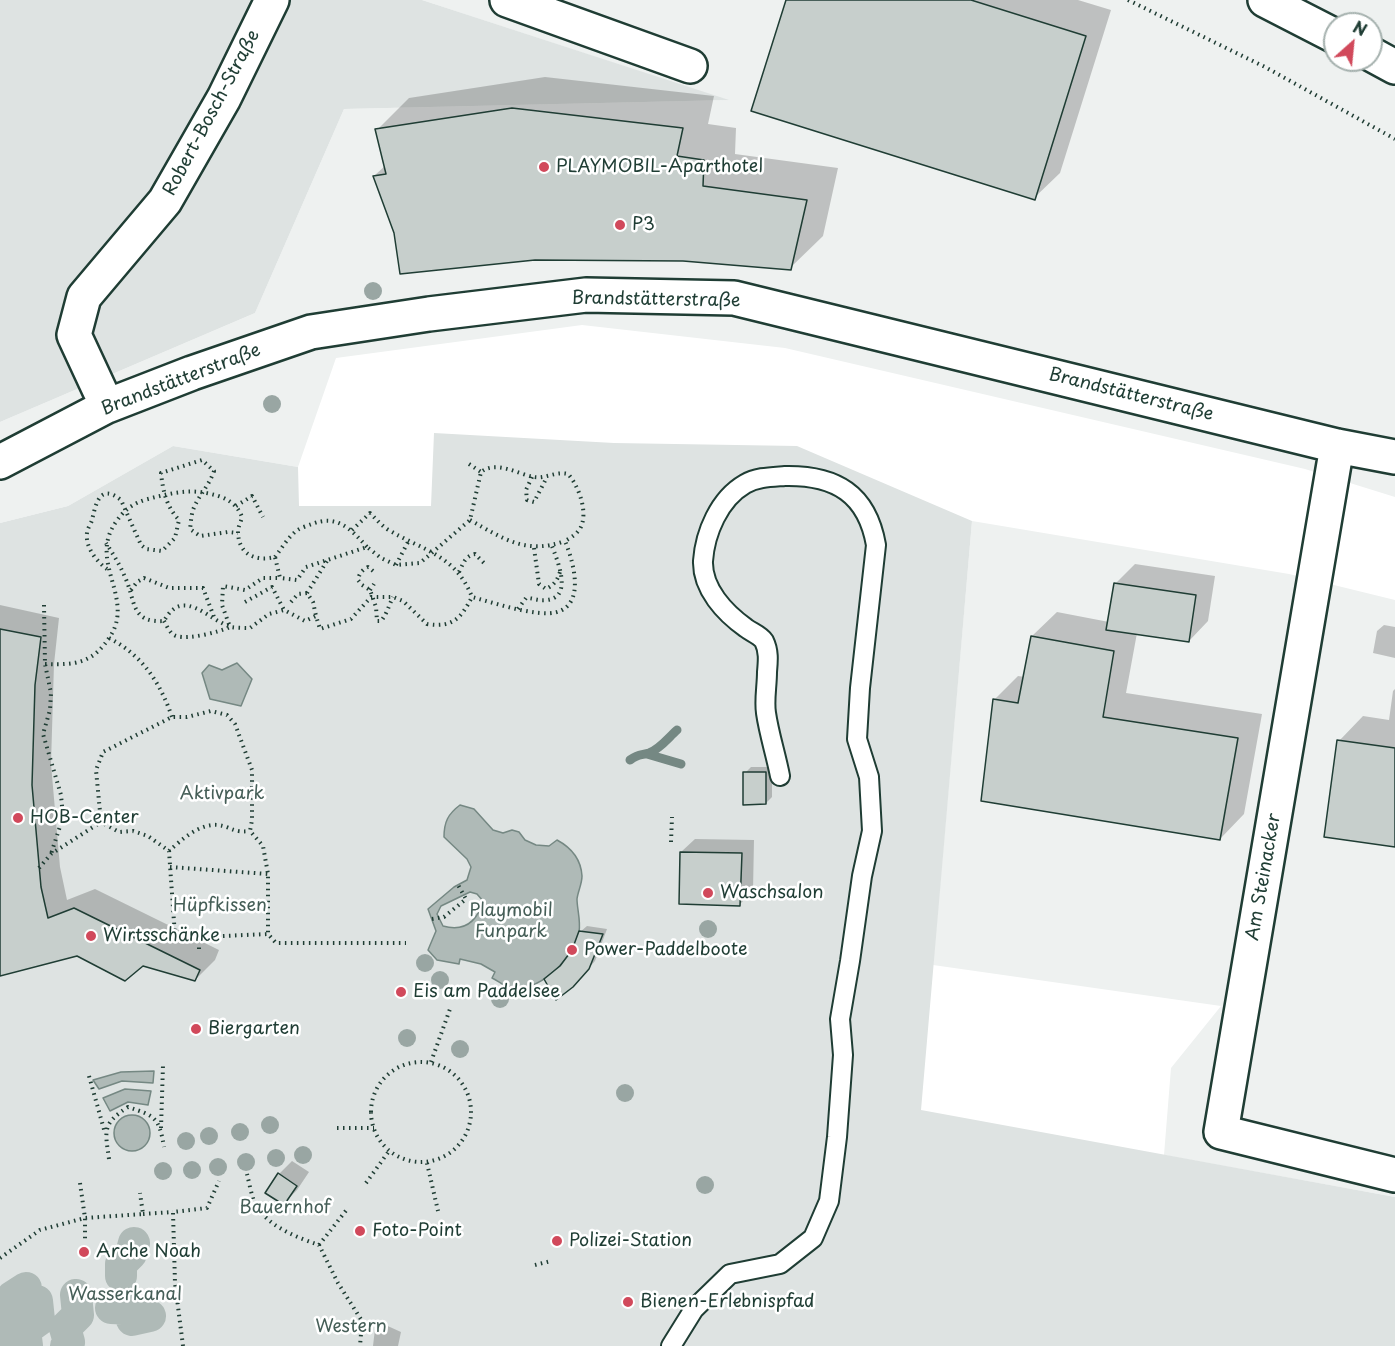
<!DOCTYPE html>
<html>
<head>
<meta charset="utf-8">
<style>
  body { margin:0 }
  #map { position:relative; width:1395px; height:1346px; overflow:hidden; background:#fff; font-family:"Playpen Sans",sans-serif }
  canvas { display:block }
  .north { position:absolute; left:1323px; top:12px; width:60px; height:60px; box-sizing:border-box; background:#fff; border:2px solid #a5b1ae; border-radius:50%; rotate:27deg; font-size:16px; font-weight:700; line-height:24px; text-align:center; color:#1f3d34 }
  .north::after { content:''; display:block; margin:auto; width:21px; height:27px; background:#d1495b; clip-path:polygon(50% 0,100% 100%,50% 72%,0 100%) }
</style>
</head>
<body>
<div id="map">
<canvas width="1395" height="1346"></canvas>
<div class="north">N</div>
</div>
<script>
const ctx = document.querySelector('canvas').getContext('2d');
ctx.lineJoin = 'round';
function paint(path, color) {
  ctx.fillStyle = color;
  ctx.fill(path, 'evenodd');
}
function stroke(path, color, width, dash) {
  ctx.strokeStyle = color;
  ctx.lineWidth = width;
  ctx.lineCap = dash ? 'butt' : 'round';
  ctx.setLineDash(dash || []);
  ctx.stroke(path);
}
function write(font, color, halo, rows, align = 'center') {
  ctx.font = font + ' "Playpen Sans",sans-serif';
  ctx.lineWidth = 5;
  ctx.setLineDash([]);
  ctx.textBaseline = 'middle';
  ctx.strokeStyle = halo;
  ctx.fillStyle = color;
  for (const [text, x, y, turn = 0] of rows) {
    ctx.save();
    ctx.translate(x, y);
    ctx.rotate((+turn || 0) * Math.PI / 180);
    ctx.textAlign = isNaN(turn) ? turn : align;
    if (halo) ctx.strokeText(text, 0, 0);
    ctx.fillText(text, 0, 0);
    ctx.restore();
  }
}
paint(new Path2D(`
  M422,0H1395V497L1305,469L785,348L582,325L336,358L298,467L173,446L68,506L0,523V422L255,313L344,109L727,100ZM1335,24H1371V60H1335Z
  M972,521L1289,574L1395,600V1197L1164,1155L1171,1068L1221,1006L933,965Z`), '#eef1f0');
paint(new Path2D(`
  M0,0H422L729,100L344,109L255,313L0,422Z
  M434,433L614,443L797,446L972,521L921,1110L1395,1197V1346H0V523L68,506L173,446L298,467L299,506H431Z`), '#dee3e2');
const water = new Path2D(`
  M237,663L252,679L241,706L210,699L202,673L209,665L222,670Z
  M460,805L474,809L493,830L503,833L512,830L519,832L525,840L536,845L549,846L557,840C570,847 581,859 582,876C582,884 578,891 577,899C577,909 581,921 579,932C574,958 537,996 508,987C502,985 497,980 492,978L495,972L481,964L460,959L459,964L437,960L428,950L436,931L428,909L454,887L467,880L471,867L467,859L444,837C444,822 448,814 460,805ZM470,892L477,894L483,901C477,922 465,932 443,926L437,914L441,906Z
  M154,1071L153,1083L122,1081L99,1089L93,1080L121,1072Z
  M125,1089L151,1091L148,1105L128,1102L110,1111L103,1098Z
  M114 1133a18 18 0 1 1 36 0a18 18 0 1 1-36 0Z`);
paint(water, '#afbab7');
stroke(water, '#758883', 1.5);
paint(new Path2D(`
  M787,0H1078L1111,10L1060,173L1034,198Z
  M545,77L714,96L708,124L736,128L735,154L838,168L823,236L790,268L395,233L374,176L386,165L377,130L409,98Z
  M1135,564L1215,576L1208,621L1189,641L1137,633L1126,693L1262,714L1244,814L1220,839L994,700L1018,676L1025,677L1032,636L1057,612L1109,622L1115,584Z
  M0,605L59,618L54,664L51,764L60,867L67,900L95,889L219,950L215,960L195,980L143,965L77,954L0,974Z
  M1384,625L1395,627V658L1373,653L1377,631Z
  M1395,689V845L1339,741L1363,716L1389,720L1393,691Z
  M751,767H772V797L766,803L745,773Z
  M695,839L754,840L753,891L740,904L681,852Z
  M587,926L607,929L595,961L579,979L563,964L573,950L580,932Z
  M292,1161L309,1172L297,1190L284,1203L279,1174Z
  M381,1323L401,1332L398,1346H373L375,1329Z`), '#0003');
stroke(new Path2D(`
  M647,754L681,764
  M630,760C640,753 639,756 649,753C660,749 668,738 677,730`), '#758883', 9);
stroke(new Path2D(`
  M121,1276V1264L131,1254L134,1243
  M111,1308L134,1309L132,1320L150,1316
  M2,1346L5,1343L4,1325L17,1315L12,1297L26,1288
  M27,1346L25,1330L39,1320L37,1301
  M66,1346L69,1342L65,1328L78,1315L76,1295`), '#afbab7', 32);
const building = new Path2D(`
  M786,0H971L1086,36L1035,200L751,111Z
  M512,108L683,128L677,156L704,160L703,186L807,200L791,270L683,261L535,260L400,274L394,233L373,176L386,174L375,129Z
  M1114,583L1196,595L1189,642L1106,630Z
  M0,629L41,637L35,685L32,785L41,887L48,918L74,908L200,970L195,981L143,966L125,981L77,956L0,976Z
  M1031,636L1114,651L1103,717L1238,738L1220,840L981,801L993,699L1018,703Z
  M1337,740L1395,748V847L1324,837Z
  M743,772H766V804L743,805Z
  M680,852L742,853L740,906L679,904Z
  M579,931L603,934L589,969L573,987L556,1000L544,979L560,966L572,950Z
  M278,1173L297,1186L284,1205L265,1193Z`);
paint(building, '#c7cfcc');
stroke(building, '#1f3d34', 1.5);
const service = new Path2D(`
  M671,1346L694,1309L730,1274L780,1264L813,1238L829,1201L837,1137L843,1055L840,1019L850,961L862,876L872,831L869,777L857,739L860,688L876,545C867,494 836,475 785,476C772,477 757,477 745,484C719,499 705,533 703,561C702,589 725,613 746,628C751,632 760,635 764,641C769,651 768,661 767,672C767,686 764,700 766,713C769,734 776,755 780,776`);
const minor = new Path2D(`
  M507,0L690,66
  M107,406L74,335L84,297L165,201L224,98L272,0
  M1337,446L1221,1132L1395,1175
  M0,462L107,406L192,373L311,332L429,314L586,295L734,298L1337,446L1395,457`);
const secondary = new Path2D(`
  M1265,0L1335,36
  M1371,54L1395,67`);
stroke(service, '#1f3d34', 22);
stroke(minor, '#1f3d34', 38);
stroke(secondary, '#1f3d34', 38);
stroke(new Path2D(`
  M1128,0L1265,67L1395,139
  M469,464L481,472
  M532,477L526,490L527,500L534,502L547,477
  M236,506L252,496L263,517
  M470,520C504,539 526,555 565,541
  M352,530L370,513C376,519 381,525 387,529C423,551 455,554 472,597
  M534,548L539,584L546,589C554,585 557,581 560,572
  M275,557C281,549 287,539 295,532C299,528 307,526 312,524C337,514 351,529 367,547
  M396,565L409,540
  M107,569C97,562 85,547 87,533C87,529 91,524 92,520C96,503 100,483 121,500L141,545L146,549L162,551L175,538L179,520C166,506 163,491 161,473L202,460L214,471C209,486 198,496 193,510C191,516 191,523 190,529L200,536L228,532L238,533
  M373,571L368,567C362,570 359,574 358,580L362,585L370,590L376,607L377,621H381C387,614 389,605 393,597
  M459,572C463,564 465,556 475,554L485,564
  M131,590L137,582L144,578L169,588H203L214,617
  M370,590L374,584
  M307,593L327,561
  M245,602L272,587L284,610
  M291,602L298,594L307,593L313,602L316,616
  M44,605L45,664L51,693L50,710L43,734L61,795L63,817L51,854
  M518,609L526,598C533,598 539,601 546,600C574,598 557,560 552,546
  M164,621C167,626 170,634 176,636C189,640 219,632 230,627L222,605L223,586L245,590L263,578H280
  M109,638C142,655 160,682 172,717
  M45,664C75,665 93,664 111,635C134,597 88,561 116,522C124,510 133,503 148,499C167,494 187,489 206,493C222,496 236,501 242,517C241,522 238,527 238,531C238,554 255,562 275,557L280,578L297,580L306,567L367,547L381,558L396,565L420,563L470,520L481,472C496,460 518,474 534,477C545,479 556,471 568,474C578,485 587,509 582,524C580,532 572,537 565,541C576,568 588,618 540,613C518,611 494,603 472,597C461,618 453,628 427,624L403,601L393,597H371L351,619L320,629L316,616L305,621L284,610L269,614L250,628C244,628 237,628 231,627C208,620 183,586 164,621C130,623 136,601 125,577C120,565 113,554 106,543
  M671,842L672,817
  M169,851C181,840 200,823 218,825C232,827 233,833 250,831
  M170,867L268,874
  M39,868L51,854L101,822
  M432,919L444,917L466,899L458,885
  M199,937L175,936L169,851L148,836L133,831L119,832L101,822L96,770L103,752L172,717H187L211,711L227,715L235,724L252,770V820L250,831L263,846L268,874V934
  M199,949V937L268,934L276,943H406
  M371 1112a50 50 0 1 1 100 0a50 50 0 1 1-100 0Z
  M431,1062L450,1009
  M89,1076L105,1133
  M161,1128L163,1065
  M337,1128H374
  M109,1159C105,1130 102,1124 128,1107C155,1116 159,1117 164,1147
  M427,1163L438,1211
  M247,1174C249,1182 251,1193 254,1201C264,1225 296,1237 319,1245L338,1283L362,1321L360,1346
  M80,1183L85,1218V1239
  M366,1183L389,1151
  M143,1214L173,1212
  M319,1245L348,1208
  M0,1258L40,1230L85,1218L143,1214L140,1193
  M535,1265L551,1261
  M183,1346L175,1283L173,1212L207,1208L219,1181`), '#1f3d34', 4, [1.5, 4.5]);
stroke(service, '#fff', 18);
stroke(minor, '#fff', 33);
stroke(secondary, '#fff', 33);
ctx.fillStyle = '#99a6a3';
for (const [x, y] of [
  [373,291],
  [272,404],
  [708,929],
  [425,963],
  [440,980],
  [500,999],
  [407,1038],
  [460,1049],
  [625,1093],
  [270,1125],
  [240,1132],
  [209,1136],
  [186,1141],
  [303,1155],
  [276,1158],
  [246,1162],
  [218,1167],
  [192,1170],
  [163,1171],
  [705,1185]
]) {
  ctx.beginPath();
  ctx.arc(x, y, 9, 0, 2 * Math.PI);
  ctx.fill();
}
for (const [x, y, r, color] of [
  [544,167,6,"#d1495b"],
  [620,225,6,"#d1495b"],
  [18,818,6,"#d1495b"],
  [708,893,6,"#d1495b"],
  [91,936,6,"#d1495b"],
  [572,950,6,"#d1495b"],
  [401,992,6,"#d1495b"],
  [196,1029,6,"#d1495b"],
  [360,1231,6,"#d1495b"],
  [557,1241,6,"#d1495b"],
  [84,1252,6,"#d1495b"],
  [628,1302,6,"#d1495b"]
]) {
  const dot = new Path2D();
  dot.arc(x, y, r, 0, 2 * Math.PI);
  ctx.fillStyle = color;
  ctx.fill(dot);
  stroke(dot, '#fff', 2);
}
write('18px', '#1f3d34', '#fff', [
  ["Robert-Bosch-Straße",212,113,-62],
  ["Brandstätterstraße",656,300,1],
  ["Brandstätterstraße",181,380,-21],
  ["Brandstätterstraße",1131,395,14],
  ["Am Steinacker",1264,877,-80]
]);
write('18px', '#1f3d34', '#fff', [
  ["PLAYMOBIL-Aparthotel",556,167],
  ["P3",632,225],
  ["HOB-Center",30,818],
  ["Waschsalon",720,893],
  ["Wirtsschänke",103,936],
  ["Power-Paddelboote",584,950],
  ["Eis am Paddelsee",413,992],
  ["Biergarten",208,1029],
  ["Foto-Point",372,1231],
  ["Polizei-Station",569,1241],
  ["Arche Noah",96,1252],
  ["Bienen-Erlebnispfad",640,1302]
], 'left');
write('18px', '#455e57', '#fff', [
  ["Aktivpark",222,794],
  ["Hüpfkissen",220,906],
  ["Playmobil",511,911],
  ["Funpark",511,932],
  ["Bauernhof",285,1208],
  ["Wasserkanal",125,1295],
  ["Western",351,1327]
]);
</script>
</body>
</html>
